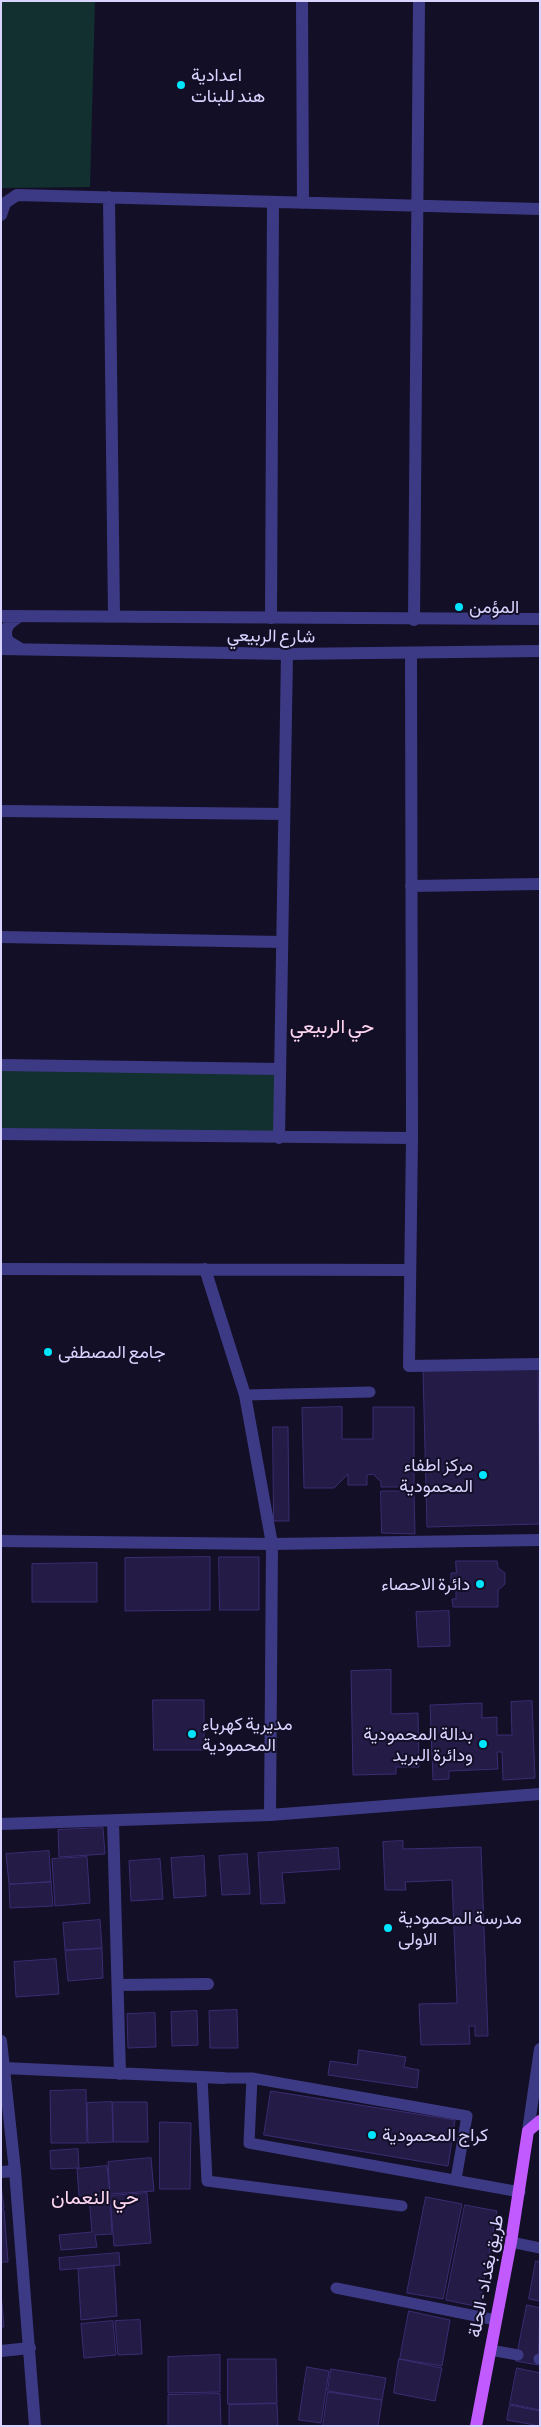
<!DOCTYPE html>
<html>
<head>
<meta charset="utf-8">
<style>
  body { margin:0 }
  #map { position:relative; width:541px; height:2427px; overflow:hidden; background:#130f26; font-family:"Asap Condensed",sans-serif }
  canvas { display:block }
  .frame { position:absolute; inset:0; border:2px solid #d9d4ff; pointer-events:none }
</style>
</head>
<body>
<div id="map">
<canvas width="541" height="2427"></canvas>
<div class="frame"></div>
</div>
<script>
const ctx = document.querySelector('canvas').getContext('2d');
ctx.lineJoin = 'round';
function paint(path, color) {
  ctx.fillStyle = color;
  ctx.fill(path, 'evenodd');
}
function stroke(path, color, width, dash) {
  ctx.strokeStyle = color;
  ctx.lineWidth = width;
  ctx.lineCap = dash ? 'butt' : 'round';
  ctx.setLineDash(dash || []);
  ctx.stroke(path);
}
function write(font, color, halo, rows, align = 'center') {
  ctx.font = font + ' "Asap Condensed",Vazirmatn,sans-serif';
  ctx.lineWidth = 4;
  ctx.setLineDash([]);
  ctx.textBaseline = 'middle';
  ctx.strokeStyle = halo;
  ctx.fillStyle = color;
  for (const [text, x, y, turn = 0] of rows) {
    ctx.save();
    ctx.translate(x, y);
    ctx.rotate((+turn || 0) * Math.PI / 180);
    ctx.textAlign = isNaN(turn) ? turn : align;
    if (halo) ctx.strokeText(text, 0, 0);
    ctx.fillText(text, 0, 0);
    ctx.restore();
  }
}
paint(new Path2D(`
  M1,1H95L90,187L1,188Z
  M1,1065L280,1069L279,1138L1,1134Z`), '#12302f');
const building = new Path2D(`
  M538,1369L540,1524L427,1527L423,1371Z
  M342,1407V1439H373V1407H414V1487H381V1482L373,1474L367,1475V1485H348V1474L334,1488H304L302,1408Z
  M273,1427H288L289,1521H274Z
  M381,1491H414L415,1534L382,1533Z
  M210,1557V1610L125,1611V1558Z
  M219,1557H259V1610H220Z
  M456,1561H497L498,1568L505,1573V1584L498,1590V1607H453L452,1599H456V1583H451V1573H456Z
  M97,1563V1602H32V1564Z
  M449,1611L450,1646L418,1647L416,1612Z
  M391,1670V1714L418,1713L419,1767H396V1774L353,1775L351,1671Z
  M153,1700H204V1750H154Z
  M532,1701L535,1778L503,1780L502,1752H497L498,1769L449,1771V1779L433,1780L430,1705L482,1703V1718L497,1717V1735H512L511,1702Z
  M103,1828L105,1854L59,1857L58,1830Z
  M403,1841V1849L481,1847L488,2036H475V2026H469L470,2044L421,2045L419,2004L457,2003L452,1880L405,1882L406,1890H385L383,1842Z
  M338,1848L340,1869L282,1873L285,1903L261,1904L258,1853Z
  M49,1851L51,1882L9,1884L6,1854Z
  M247,1854L250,1894L222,1895L219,1856Z
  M204,1856L206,1896L174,1898L171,1858Z
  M87,1857L90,1903L55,1906L52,1859Z
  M160,1859L163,1899L131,1901L129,1861Z
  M51,1882L53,1906L10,1908L9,1885Z
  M100,1920L102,1948L65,1950L63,1923Z
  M102,1949L103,1978L68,1981L65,1951Z
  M56,1959L59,1994L16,1997L14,1962Z
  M237,2010L238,2048H210L209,2011Z
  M197,2011L198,2045L172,2046L171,2012Z
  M155,2013L156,2047L128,2048L127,2014Z
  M359,2050L406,2057L404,2067L419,2070L417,2088L328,2075L330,2061L357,2065Z
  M86,2090L87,2143H51L50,2091Z
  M271,2091L455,2120L448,2166L264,2135Z
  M112,2102L113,2142L88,2143L87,2103Z
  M113,2102H147L148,2142H114Z
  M160,2122L191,2123L190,2189H160Z
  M78,2149L79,2168L51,2169L50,2151Z
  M151,2158L154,2191L110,2194L108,2162Z
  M107,2166L110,2195L79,2196L77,2169Z
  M1,2185L4,2208L1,2209Z
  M147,2193L151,2243L114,2246L110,2196Z
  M110,2196L112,2234L95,2235L97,2247L61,2250L59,2235L92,2232L89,2197Z
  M426,2197L462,2204L443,2299L407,2293Z
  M465,2205L497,2211L479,2307L446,2300Z
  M1,2210H4L8,2262H1Z
  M119,2253L120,2265L60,2270L59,2258Z
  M536,2261L540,2262V2301L529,2299Z
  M114,2266L117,2316L81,2320L78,2269Z
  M1,2293L4,2327H1Z
  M527,2305L540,2308L538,2365L516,2361Z
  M409,2311L450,2320L442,2366L400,2359Z
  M140,2320L142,2354L118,2355L115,2321Z
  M113,2321L116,2355L84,2358L81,2324Z
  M220,2355V2392L168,2393V2357Z
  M228,2359H276L277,2403L228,2404Z
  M399,2359L442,2368L435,2401L394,2393Z
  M307,2367L329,2371L321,2423L299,2420Z
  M517,2368L540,2373V2410L510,2404Z
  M331,2369L386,2378L382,2400L328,2391Z
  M328,2392L382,2400L378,2426H323Z
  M220,2394L221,2426H168V2395Z
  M277,2404L278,2426H229V2405Z
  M510,2405L540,2411V2426L507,2420Z`);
paint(building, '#241b47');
stroke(building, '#3b2d73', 1);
stroke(new Path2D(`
  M245,1395L370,1392
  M202,2077L207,2181L402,2206
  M223,2078H252L249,2143L520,2192
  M252,2078L467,2116L456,2179
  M511,2242L540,2248
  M336,2288L496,2320
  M490,2350L518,2355
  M539,2359H540`), '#3d3a85', 11);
stroke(new Path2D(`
  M302,1L303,203
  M109,197L114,616
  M1,215L5,203L17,195L540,209
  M271,618L273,202
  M414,620L419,1
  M411,653L412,1138L409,1366L540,1364
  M1,811L284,814
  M411,886L540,884
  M1,937L282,942
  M1,1065L280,1069
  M1,1134L412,1138
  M279,1138L287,654
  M1,1269L410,1270
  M205,1269L245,1395L272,1544L270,1815
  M1,1541L272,1544L540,1540
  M113,1821L120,2074
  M1,1824L270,1815L540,1794
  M118,1985L208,1984
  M1,2041L15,2171L35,2426
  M4,2068L223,2078
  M1,2172L15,2171
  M1,2351L30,2348`), '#3d3a85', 12);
stroke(new Path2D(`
  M1,616L540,619
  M1,649L287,654L540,651
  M21,649L8,641C2,629 10,621 21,616
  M528,2131L540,2049`), '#3d3a85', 12);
stroke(new Path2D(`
  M476,2426L511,2242L528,2131L540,2121`), '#c25bff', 12);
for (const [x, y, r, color] of [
  [181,85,5,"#00e5ff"],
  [459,607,5,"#00e5ff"],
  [48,1352,5,"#00e5ff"],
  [483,1475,5,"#00e5ff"],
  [480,1584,5,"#00e5ff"],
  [192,1734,5,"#00e5ff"],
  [483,1744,5,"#00e5ff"],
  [388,1928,5,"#00e5ff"],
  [372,2135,5,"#00e5ff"]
]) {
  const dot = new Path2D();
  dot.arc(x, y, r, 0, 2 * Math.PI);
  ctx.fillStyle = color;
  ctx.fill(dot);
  stroke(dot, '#130f26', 2);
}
write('18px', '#d9d4ff', '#130f26', [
  ["اعدادية",191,75],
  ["هند للبنات",191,96],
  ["المؤمن",469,607],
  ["جامع المصطفى",58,1352],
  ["مركز اطفاء",473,1465,"right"],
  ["المحمودية",473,1486,"right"],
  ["دائرة الاحصاء",470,1584,"right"],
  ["مديرية كهرباء",202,1724],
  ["المحمودية",202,1745],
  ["بدالة المحمودية",473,1734,"right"],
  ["ودائرة البريد",473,1755,"right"],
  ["مدرسة المحمودية",398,1918],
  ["الاولى",398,1939],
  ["كراج المحمودية",382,2135]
], 'left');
write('18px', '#d9d4ff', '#130f26', [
  ["شارع الربيعي",271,636,1],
  ["طريق بغداد - الحلة",486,2276,-79]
]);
write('20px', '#ffd6f0', '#130f26', [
  ["حي الربيعي",332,1027],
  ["حي النعمان",95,2198]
]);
</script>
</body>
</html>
